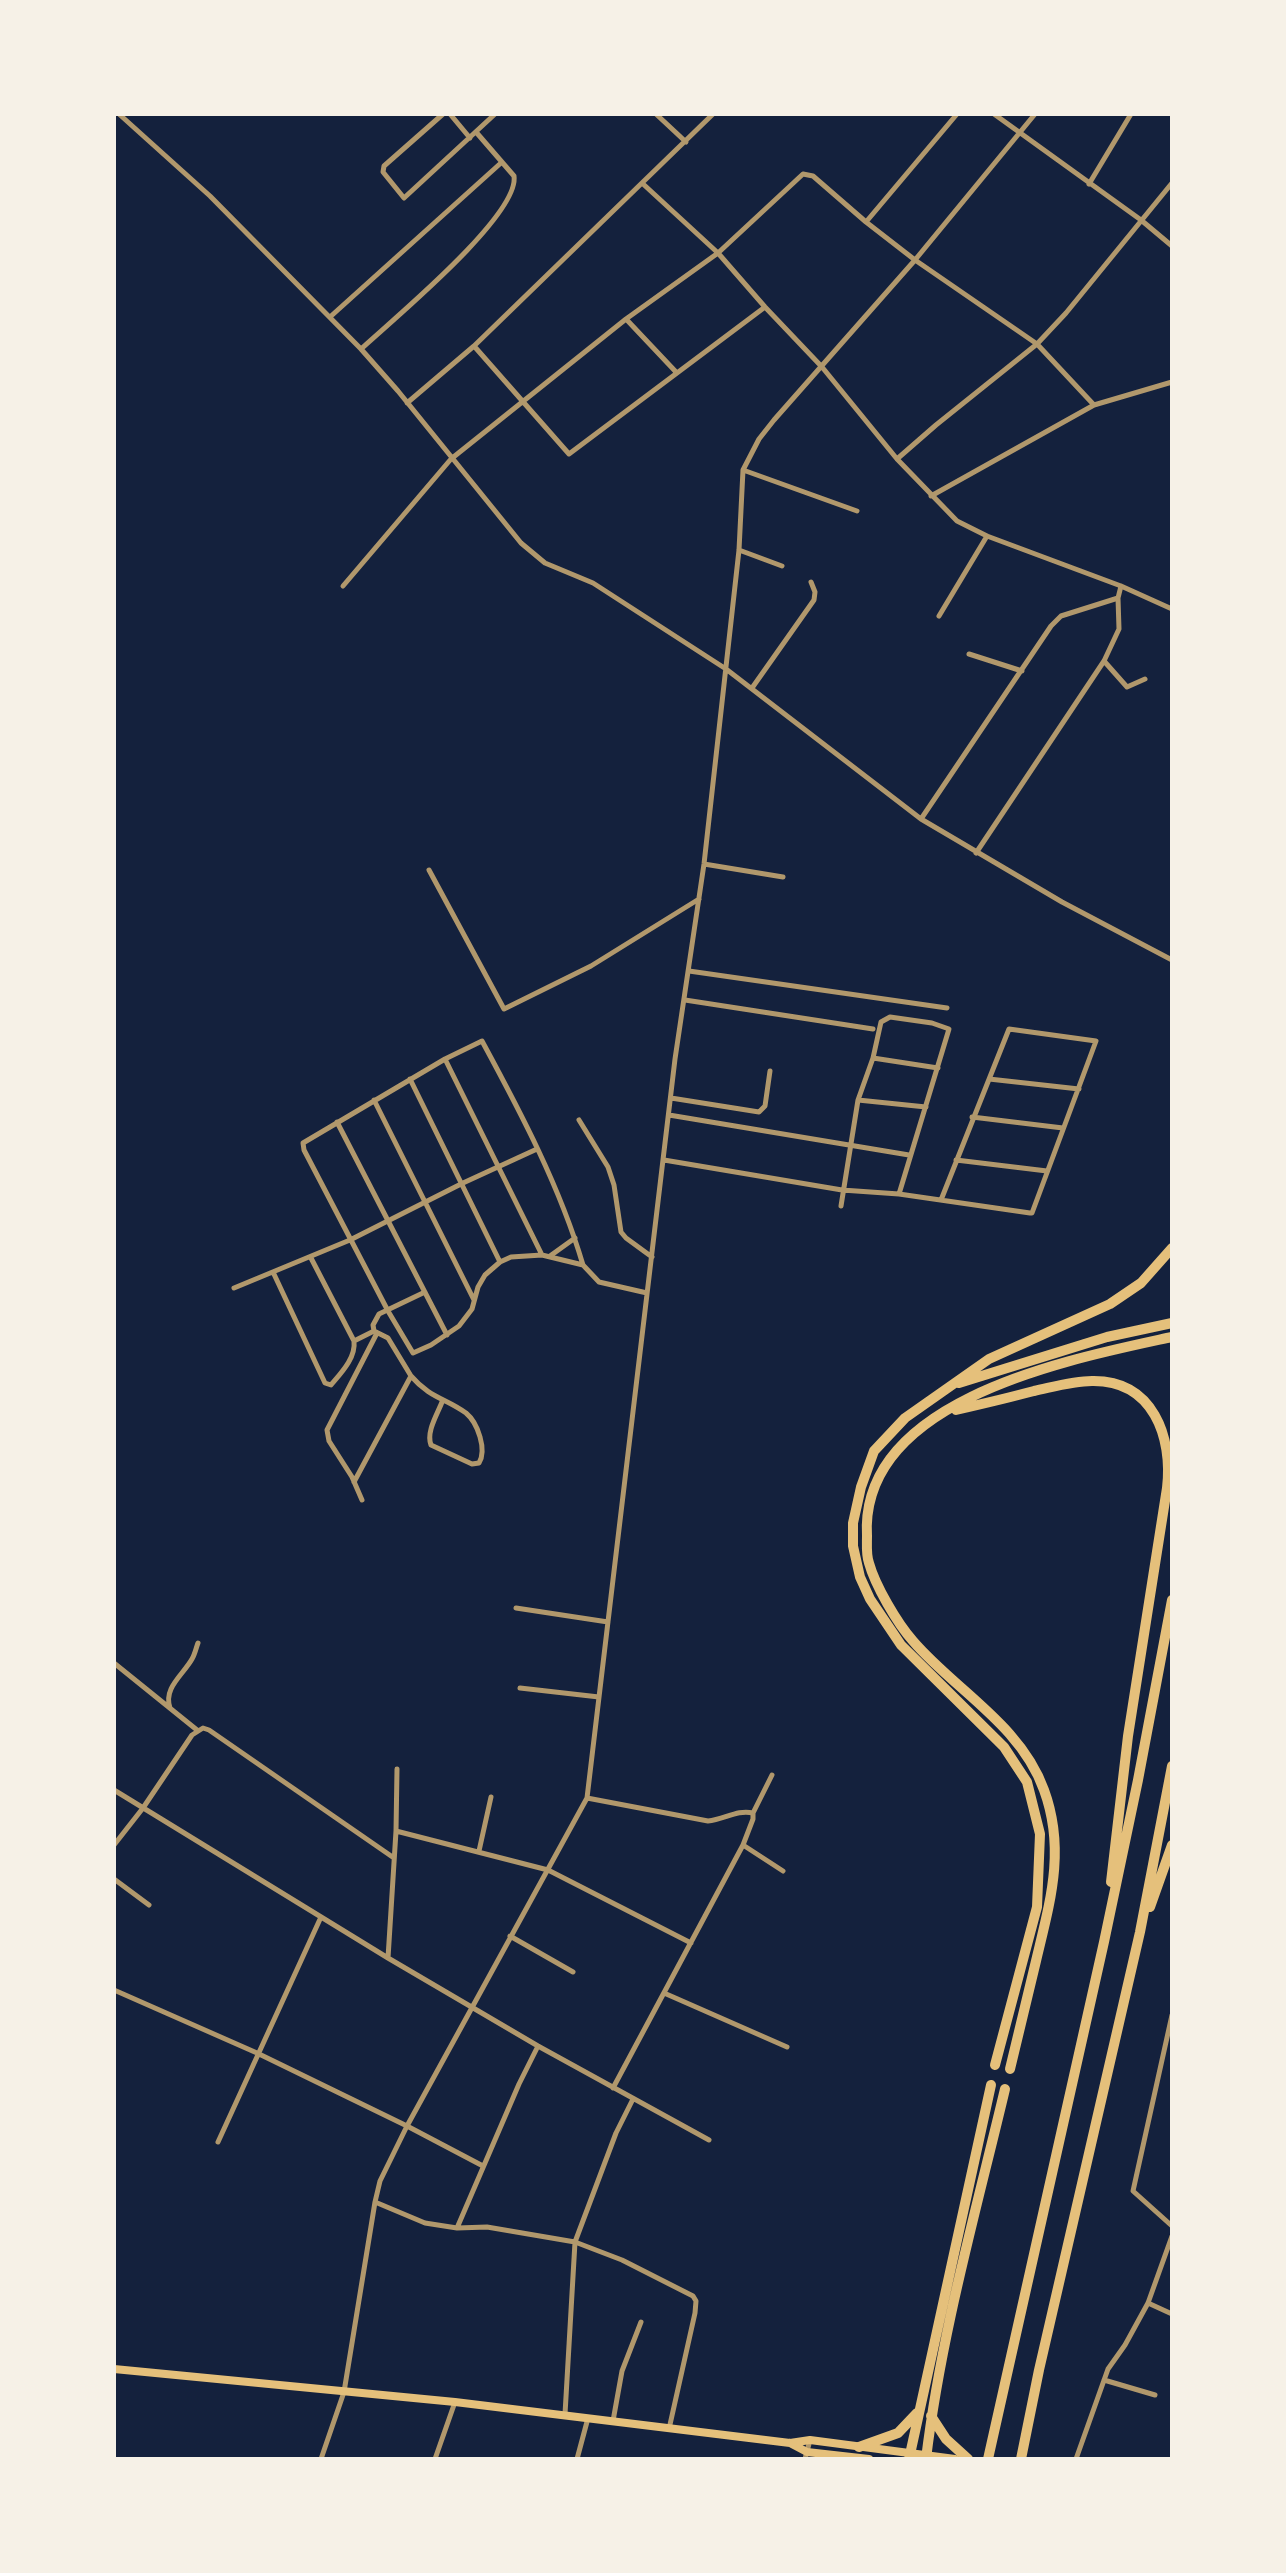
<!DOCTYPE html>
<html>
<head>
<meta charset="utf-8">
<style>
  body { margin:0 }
  #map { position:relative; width:1286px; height:2573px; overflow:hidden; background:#14213d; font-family:Manrope,sans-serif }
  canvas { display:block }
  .frame { position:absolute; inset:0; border:116px solid #f6f1e7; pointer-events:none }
</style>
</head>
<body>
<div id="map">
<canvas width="1286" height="2573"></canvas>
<div class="frame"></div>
</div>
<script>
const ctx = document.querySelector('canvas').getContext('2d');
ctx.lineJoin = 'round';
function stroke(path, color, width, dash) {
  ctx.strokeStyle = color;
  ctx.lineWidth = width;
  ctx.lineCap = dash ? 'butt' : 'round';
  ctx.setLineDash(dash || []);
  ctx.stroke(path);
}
stroke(new Path2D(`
  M119,114L210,196L361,349L398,391L521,543L545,563L593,583L726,669L921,819L1062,902L1172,960
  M443,114L384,166L383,172L404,198L495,114
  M450,114L470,138
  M656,114L686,142
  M994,114L1141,220L1172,246
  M642,183L718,253L765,307L822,367L897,459L957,521L987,536L1121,586L1172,609
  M1089,184L1131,114
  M866,222L957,114
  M330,317L502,162
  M626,319L676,372
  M474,346L569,454L765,307
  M361,349C391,321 520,215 514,176L476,132
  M407,403L474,346L713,114
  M897,459L936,425L1037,344L1094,405
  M743,470L857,511
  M931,496L1094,405L1172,382
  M739,550L782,566
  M343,586L451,459L626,319L718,253L803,174L813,176L866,222L915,260L1037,344L1066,313L1172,183
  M939,616L987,536
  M969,654L1022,671
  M1104,661L1127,687L1145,679
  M752,688L814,600L815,592L811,582
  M921,819L1051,626L1061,616L1118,598
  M976,853L1104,661L1119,629L1118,598L1121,586
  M704,864L783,877
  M429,870L504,1009L591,966L699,899
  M689,971L947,1008
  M685,1000L873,1029
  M873,1058L938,1068
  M445,1059L542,1255
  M410,1079L500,1262
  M989,1079L1079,1089
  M671,1098L759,1112L765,1106L770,1071
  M374,1100L474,1300
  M858,1100L926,1107
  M669,1115L909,1155
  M972,1117L1063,1128
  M579,1120L608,1167L614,1185L621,1232L626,1238L652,1257
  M337,1122L447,1335
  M664,1160L842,1190L899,1194L1030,1213H1032L1096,1041L1009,1029L941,1200
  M956,1160L1047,1171
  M841,1206L858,1100L873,1058L881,1022L890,1017L932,1023L949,1029L899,1194
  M550,1256L575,1238
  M311,1258L354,1341L374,1331
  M583,1265C560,1187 521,1113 482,1041L445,1059L303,1143L304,1150L388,1311L413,1353L431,1345L459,1326L472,1309L478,1287L485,1275L500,1262L511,1257L542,1255L583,1265L599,1282L647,1293
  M273,1272L325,1383L331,1385C341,1373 356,1358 354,1341
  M234,1288L350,1240L463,1183L537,1149
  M374,1331L373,1325L379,1314L425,1292
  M411,1376C430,1398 445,1398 466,1413C478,1423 487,1450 479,1463L472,1464L431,1445C426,1432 437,1415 442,1402
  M354,1482L411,1376L388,1338L374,1331
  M362,1500L352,1477L329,1441L327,1430L377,1333
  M516,1608L608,1622
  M114,1663L197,1730
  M520,1688L599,1697
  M170,1708C163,1688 183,1675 192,1659C195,1654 196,1648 198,1643
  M114,1790L388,1958L538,2046L709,2140
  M587,1798L708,1821C724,1820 737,1809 753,1813
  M396,1831L397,1769
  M114,1845L143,1808L192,1735L203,1728L209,1730L394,1858
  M743,1845L783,1871
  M479,1851L491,1797
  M114,1879L149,1905
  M510,1936L573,1972
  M388,1958L396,1831L548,1870L691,1943
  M114,1990L257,2053L407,2126L483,2166
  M664,1993L787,2047
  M1172,2015L1133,2191L1172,2226
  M613,2088L743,1845L753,1819V1813L772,1775
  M218,2142L321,1917
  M375,2202L425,2223L457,2228L487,2227L575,2242L622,2260L693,2296L696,2301L695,2313L669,2429
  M457,2228L519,2084L538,2046
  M1148,2303L1172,2314
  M1104,2380L1155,2395
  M565,2414L575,2242L616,2133L633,2099
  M613,2421L622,2371L641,2322
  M321,2459L344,2392L375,2202L380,2181L407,2126L587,1798L675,1059L704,864L739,550L743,470L759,439L774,420L915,260L1035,114
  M435,2459L455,2402
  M577,2459L588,2418
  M805,2459L810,2440
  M1076,2459L1108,2369L1125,2345L1148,2303L1172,2236`), '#b1986c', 5);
stroke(new Path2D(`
  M114,2369L455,2402L790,2443L810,2440L955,2459
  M790,2443L807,2452L869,2459`), '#e5c07b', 8);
stroke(new Path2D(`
  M959,1383L1107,1337L1172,1323
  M956,1410C982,1404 1008,1398 1034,1391C1053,1387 1073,1381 1092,1381C1153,1380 1173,1437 1167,1488L1128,1736L1111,1882
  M1150,1907L1172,1845
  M995,2065L1037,1907L1040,1834L1027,1782L1004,1747L901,1645L870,1599L860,1577L853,1546V1523L861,1487L874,1451L905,1418L989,1359L1110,1304L1141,1283L1172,1248
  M1010,2069C1019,2033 1027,1997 1036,1961C1050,1902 1066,1850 1044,1790C1021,1725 955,1690 913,1641C897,1623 875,1585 869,1563C866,1555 867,1545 867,1536C859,1399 1071,1359 1172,1337
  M931,2416L946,2439L968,2459
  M859,2447L898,2433L917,2413
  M909,2459L991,2085
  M926,2459C941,2334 976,2211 1005,2089
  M988,2459L1104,1942L1138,1780L1172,1600
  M1021,2459L1039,2370L1140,1932L1172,1766`), '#e5c07b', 10);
</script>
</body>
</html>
